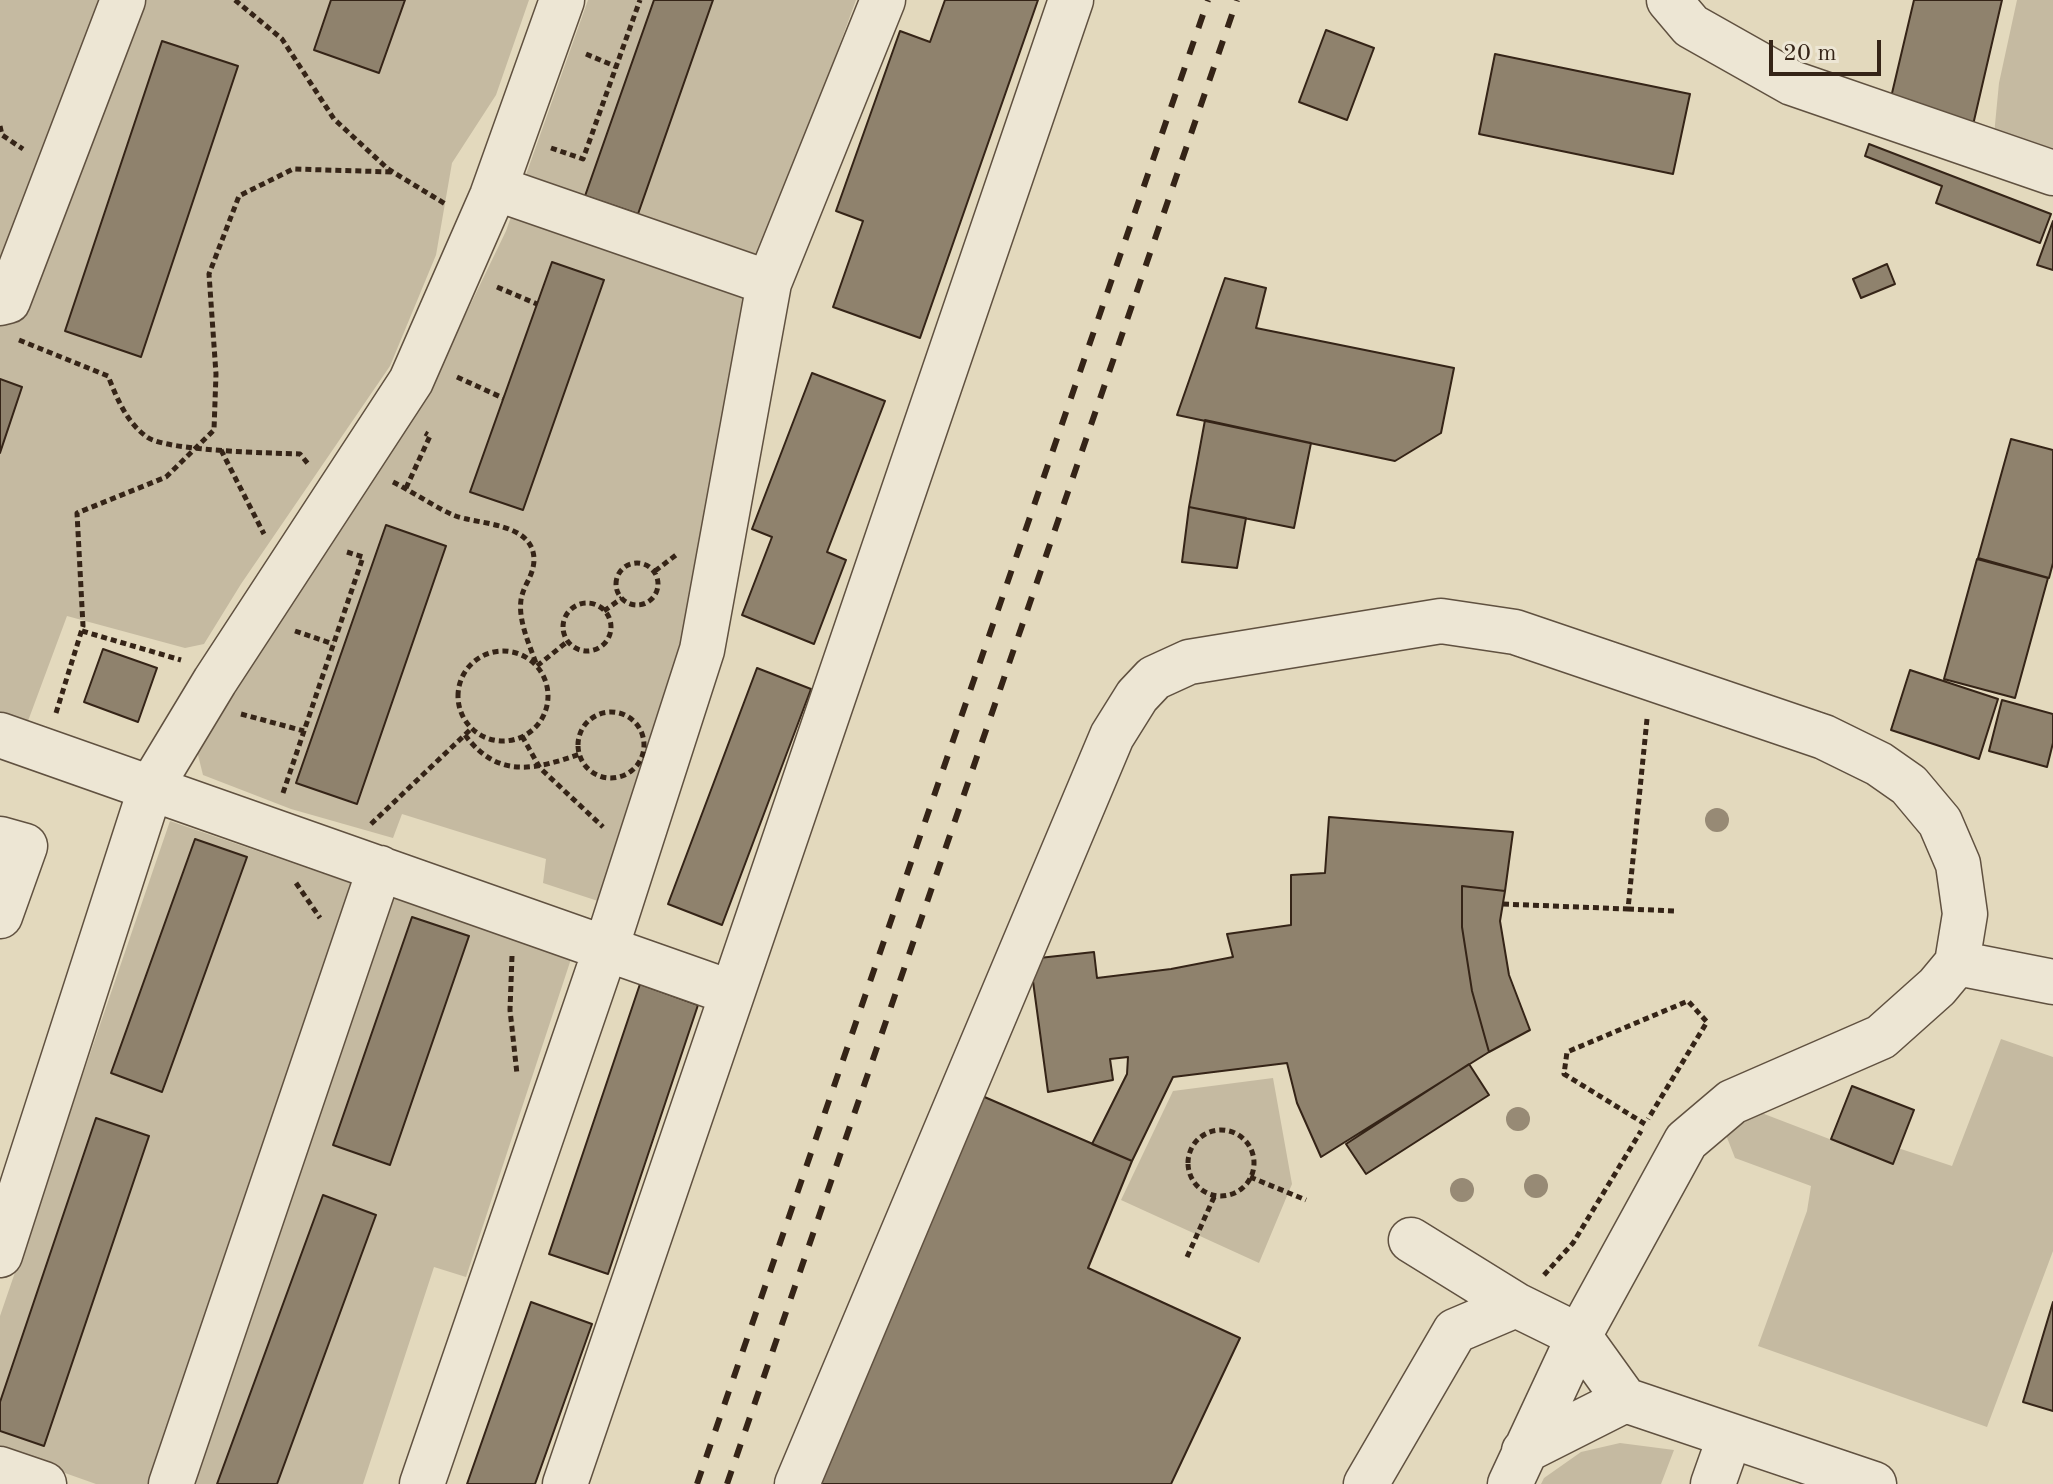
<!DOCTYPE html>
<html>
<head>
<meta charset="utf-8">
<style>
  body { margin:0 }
  #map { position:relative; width:2053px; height:1484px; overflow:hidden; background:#e3d9bd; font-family:"Old Standard TT",serif }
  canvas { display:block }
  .scale { position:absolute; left:1769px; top:40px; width:112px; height:36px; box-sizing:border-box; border:4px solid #352417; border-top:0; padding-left:10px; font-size:24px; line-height:28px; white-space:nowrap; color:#352417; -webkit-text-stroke:6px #ede6d4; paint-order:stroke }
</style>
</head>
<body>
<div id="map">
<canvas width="2053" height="1484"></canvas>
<div class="scale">20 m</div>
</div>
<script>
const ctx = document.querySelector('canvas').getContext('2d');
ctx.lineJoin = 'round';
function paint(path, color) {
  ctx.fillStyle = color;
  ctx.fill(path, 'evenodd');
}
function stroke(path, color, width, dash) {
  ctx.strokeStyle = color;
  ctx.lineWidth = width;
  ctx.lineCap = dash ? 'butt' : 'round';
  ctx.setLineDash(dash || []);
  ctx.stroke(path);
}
paint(new Path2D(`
  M0,0H331L314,49L378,73L405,0H529L496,95L452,163L436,255L390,366L241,584L204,644L185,648L67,616L28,721L0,712V453L22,387L0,379ZM162,41L238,67L141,357L65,330Z
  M588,0H654L586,195L713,0H856L745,303L684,641L598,901L543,883L546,859L402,814L393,838L291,809L203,775L196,747L430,388L506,231ZM552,262L604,280L522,510L471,491ZM446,546L357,803L297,783Z
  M2017,0H2053V148L1994,135L1999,83Z
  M170,821L571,959L466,1277L434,1267L363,1484H277L376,1215L323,1195L217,1484H96L0,1450V1431L44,1445L149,1137L0,1402V1316ZM195,839L246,858L162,1092L111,1073Z
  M2001,1039L2053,1057V1251L1987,1427L1758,1346L1807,1211L1811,1186L1735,1158L1726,1135L1759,1112L1892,1163L1898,1148L1952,1166Z
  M1273,1078L1292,1184L1259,1263L1121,1200L1173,1091Z
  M1620,1443L1674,1450L1661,1484H1541L1544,1478L1581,1452Z`), '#c5baa1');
const building = new Path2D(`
  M331,0H405L379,73L314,50Z
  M654,0H713L638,214L585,196Z
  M945,0H1038L920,338L833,307L863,221L836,211L900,31L930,42Z
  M1914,0H2002L1973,125L1889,106Z
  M1326,30L1374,48L1347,120L1299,102Z
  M162,41L238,66L141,357L65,331Z
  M1495,54L1690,94L1673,174L1479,134Z
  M1869,144L2051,214L2040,243L1936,203L1942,186L1865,156Z
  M2053,221V270L2037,265Z
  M552,262L604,280L523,510L470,492Z
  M1887,264L1895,284L1861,298L1853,279Z
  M1225,278L1266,288L1256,328L1454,368L1441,433L1395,461L1177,415Z
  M812,373L885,401L827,552L846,560L814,644L742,615L772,537L752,529Z
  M0,379L22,387L0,453Z
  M1205,420L1311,443L1294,528L1189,507Z
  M2011,439L2053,450V563L2049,578L1978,558Z
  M1189,507L1246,518L1237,568L1182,562Z
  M386,525L446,546L357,804L296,783Z
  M1977,559L2048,578L2015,698L1944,679Z
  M103,649L157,668L138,722L84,702Z
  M757,668L811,689L722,925L668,904Z
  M1910,670L1998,699L1979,759L1891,730Z
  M2002,700L2053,714V743L2047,767L1989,751Z
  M1329,817L1513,832L1505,891L1462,886V927L1472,991L1489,1052L1321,1157L1297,1103L1287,1063L1173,1077L1132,1161L1092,1144L1127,1074L1128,1057L1110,1059L1113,1080L1048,1092L1030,959L1094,952L1097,978L1171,969L1233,957L1227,934L1291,925V875L1325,873Z
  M195,839L247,857L162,1092L111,1073Z
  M1462,886L1505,891L1500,921L1509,975L1530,1030L1489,1052L1472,991L1462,927Z
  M412,917L469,936L390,1165L333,1145Z
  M640,984L698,1005L608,1274L549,1254Z
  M1469,1064L1489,1095L1366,1174L1346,1144Z
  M1852,1086L1914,1110L1893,1164L1831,1139Z
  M973,1092L1132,1161L1088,1268L1240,1338L1171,1484H803Z
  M96,1118L149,1136L44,1446L0,1431V1402Z
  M323,1195L376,1215L277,1484H217Z
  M531,1302L592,1324L535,1484H467Z
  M2053,1302V1411L2023,1402Z`);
paint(building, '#8f826d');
stroke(building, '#352417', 2);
const minor = new Path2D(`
  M1669,0L1691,26L1792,83L2053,173
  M495,188L769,283
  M0,303L8,301L123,0
  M0,735L732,993
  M0,839L25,846L0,916
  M1411,1240L1516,1305L1579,1336L1625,1400L1524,1451
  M0,1255L151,787L215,681L411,381L492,196L562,0
  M1625,1400L1874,1484
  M0,1469L44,1484
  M171,1484L380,868
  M422,1484L606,948L702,650L769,283L883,0
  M565,1484L1071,0
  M797,1484L1112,736L1137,696L1154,678L1189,662L1441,621L1515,632L1824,737L1879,764L1909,785L1940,822L1958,864L1965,914L1957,963
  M1366,1484L1455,1331L1516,1305
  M1510,1484L1579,1336L1686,1141L1732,1102L1881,1037L1937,987L1957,963L2053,982
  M1713,1484L1730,1436`);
stroke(minor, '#605140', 47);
stroke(new Path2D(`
  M235,0L282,39L334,119L388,169L447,205
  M586,54L617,67
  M0,126L2,135L23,149
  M551,148L583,159L640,0
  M497,287L537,304
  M19,340L108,376C117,398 126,422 147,437C166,451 272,453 300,454L309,465
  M457,377L503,398
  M221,450L264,534
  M393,482C413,492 433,506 453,515C478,525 533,522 534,559C534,576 523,585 521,600C518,621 530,646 537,666L568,641
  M406,488L430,436L425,433
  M616 584a21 21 0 1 1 42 0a21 21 0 1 1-42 0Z
  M655,571L676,555
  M563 627a24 24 0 1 1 48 0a24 24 0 1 1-48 0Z
  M604,611L622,598
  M82,631L181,660
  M295,631L333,644
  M458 696a45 45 0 1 1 90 0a45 45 0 1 1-90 0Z
  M578 745a33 33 0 1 1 66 0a33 33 0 1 1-66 0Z
  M56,713L83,626L77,513L166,477L214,430L216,374L209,274L239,196L293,169L393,172
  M241,714L304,731
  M465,735C498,779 534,770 580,754
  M522,736L540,768L603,827
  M283,793L363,557L347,552
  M371,824L472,728
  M296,883L320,918
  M1503,904L1628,909L1647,719
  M1628,909L1676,911
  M512,956L510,1010L517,1074
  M1645,1124L1564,1074L1567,1052L1688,1001L1707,1022L1648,1119
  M1188 1163a33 33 0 1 1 66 0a33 33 0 1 1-66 0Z
  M1250,1177L1306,1200
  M1187,1257L1215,1195
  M1544,1275L1573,1243L1641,1131`), '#352417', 5, [6, 4]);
stroke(minor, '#ede6d4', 44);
stroke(new Path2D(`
  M697,1484L1208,0
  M727,1484L1237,0`), '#352417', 6, [14, 14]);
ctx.fillStyle = '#978a75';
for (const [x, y] of [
  [1717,820],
  [1518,1119],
  [1536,1186],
  [1462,1190]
]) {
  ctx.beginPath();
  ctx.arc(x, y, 12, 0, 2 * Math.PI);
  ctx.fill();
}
</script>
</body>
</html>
